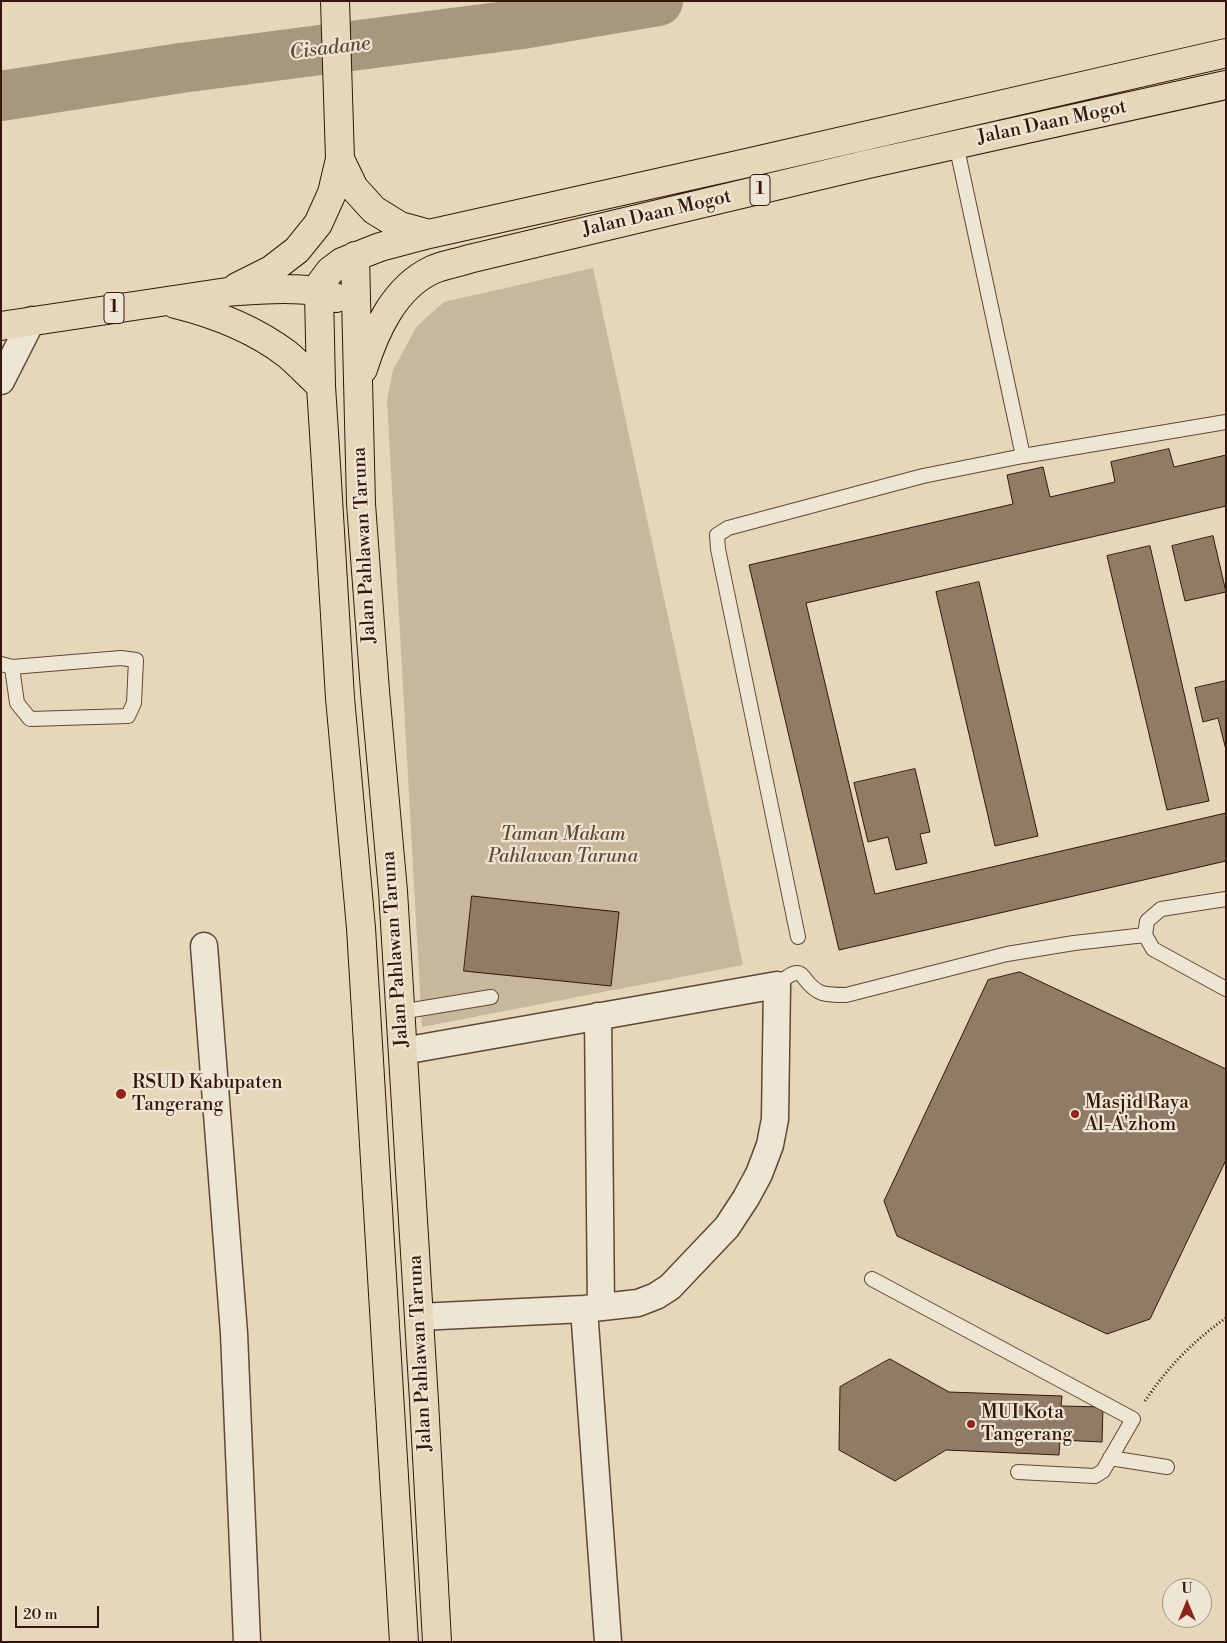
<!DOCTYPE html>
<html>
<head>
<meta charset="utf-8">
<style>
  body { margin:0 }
  #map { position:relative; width:1227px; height:1643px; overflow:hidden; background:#e6d7bb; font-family:"Libre Bodoni",serif }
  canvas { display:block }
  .frame { position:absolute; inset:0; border:2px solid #33170a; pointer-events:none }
  .north { position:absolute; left:1162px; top:1578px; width:50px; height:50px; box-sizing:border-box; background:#efe5d3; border:1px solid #a49383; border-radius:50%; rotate:0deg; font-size:14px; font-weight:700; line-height:20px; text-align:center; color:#33170a }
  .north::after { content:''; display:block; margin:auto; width:18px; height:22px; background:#8f2418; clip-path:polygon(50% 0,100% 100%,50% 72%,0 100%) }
  .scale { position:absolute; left:15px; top:1606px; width:84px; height:22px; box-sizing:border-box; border:2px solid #33170a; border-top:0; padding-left:6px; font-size:15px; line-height:18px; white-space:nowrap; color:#33170a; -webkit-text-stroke:4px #efe5d3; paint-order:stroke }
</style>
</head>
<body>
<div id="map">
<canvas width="1227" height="1643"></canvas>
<div class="frame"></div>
<div class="north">U</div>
<div class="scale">20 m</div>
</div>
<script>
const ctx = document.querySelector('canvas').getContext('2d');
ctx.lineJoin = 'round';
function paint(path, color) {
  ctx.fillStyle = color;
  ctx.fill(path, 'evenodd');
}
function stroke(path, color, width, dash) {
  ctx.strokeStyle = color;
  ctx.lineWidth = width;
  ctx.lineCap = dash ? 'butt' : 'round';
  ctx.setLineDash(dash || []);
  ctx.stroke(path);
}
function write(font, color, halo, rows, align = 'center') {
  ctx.font = font + ' "Libre Bodoni",serif';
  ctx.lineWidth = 4.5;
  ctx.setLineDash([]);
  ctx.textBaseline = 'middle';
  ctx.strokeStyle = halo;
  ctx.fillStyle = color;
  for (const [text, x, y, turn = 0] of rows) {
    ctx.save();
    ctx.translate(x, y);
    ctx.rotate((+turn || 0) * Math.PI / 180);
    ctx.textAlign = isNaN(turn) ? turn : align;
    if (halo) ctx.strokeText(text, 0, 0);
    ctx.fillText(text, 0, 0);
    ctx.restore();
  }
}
paint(new Path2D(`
  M593,268L743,965L422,1027L387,400L393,370L417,326L444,302Z`), '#c8b69d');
stroke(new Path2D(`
  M1,96L181,68L522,24L658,1`), '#a9967f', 50);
const building = new Path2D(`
  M1169,449L1174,467L1226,455V506L806,603L875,894L1226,813V861L839,950L749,565L1013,504L1007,475L1043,467L1050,497L1115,482L1111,462Z
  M1213,536L1226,592L1185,601L1172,546Z
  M1150,546L1209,801L1167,810L1107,556Z
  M979,582L1038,836L995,846L936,592Z
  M1226,681V750L1218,718L1203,722L1195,688Z
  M915,769L930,832L920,834L927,863L896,870L888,837L868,842L854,783Z
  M472,896L619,912L611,986L464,971Z
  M1020,972L1226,1069V1160L1150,1319L1107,1334L897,1236L884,1201L988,980Z
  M890,1359L949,1392L1062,1396L1061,1406L1103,1407L1102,1442L1060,1440L1059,1455L946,1450L895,1481L839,1450L840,1387Z`);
paint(building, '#907b66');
stroke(building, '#33170a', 1);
const service = new Path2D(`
  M956,144L1023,456
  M1,664L12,667L121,658L136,660L134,703L128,716L30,719L17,703L12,667
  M1226,899L1161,909L1147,921L1145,935L1153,949L1226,989
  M798,937L718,549L717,535L728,528L923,476L1023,456L1226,422
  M777,985C808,958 798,984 822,993C829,995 838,995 846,995L1007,954L1074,943L1145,935
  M400,1012L491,997
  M872,1279L1133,1419L1103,1471L1095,1476L1018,1472
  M1110,1458L1167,1467`);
const minor = new Path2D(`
  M1,381L32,320
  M204,946L234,1333L247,1642
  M598,1016L601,1307
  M403,1051L777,985L775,1119L770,1145L759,1174L746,1198L727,1227L670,1287L656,1296L638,1303L584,1309L419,1317
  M584,1309L608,1642`);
const trunk = new Path2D(`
  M340,159L354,188L374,210L400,226L429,234
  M355,256L361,504L375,691L393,891L424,1401L437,1642
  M237,287L271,270L297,250L318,224L332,193L340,159L335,1
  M175,304C216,314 254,329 287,354C299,364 310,376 321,386
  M1,326L227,292C252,290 315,284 336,298
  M363,369C375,331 394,288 432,270C443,265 457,263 469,259L864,165L1226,85
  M404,1642L361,928L340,698L325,449L321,386L319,292L321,283L330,271L342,262L380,247L429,234L747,163L1226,53`);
stroke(service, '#604736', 16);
stroke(minor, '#604736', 29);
stroke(trunk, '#33170a', 30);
stroke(new Path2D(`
  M1145,1401C1167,1368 1193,1341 1226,1318`), '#33170a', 3, [1, 2.5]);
stroke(service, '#efe5d3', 14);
stroke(minor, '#efe5d3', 26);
stroke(trunk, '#e6d7bb', 28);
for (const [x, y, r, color] of [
  [121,1094,6,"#8f2418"],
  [1075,1114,5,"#8f2418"],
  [971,1424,5,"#8f2418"]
]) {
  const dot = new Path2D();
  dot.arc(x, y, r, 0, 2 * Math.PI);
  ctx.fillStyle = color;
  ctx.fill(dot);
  stroke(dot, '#efe5d3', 2);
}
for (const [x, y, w] of [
  [760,190,20],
  [114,308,20]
]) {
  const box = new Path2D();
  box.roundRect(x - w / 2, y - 15.5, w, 31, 4);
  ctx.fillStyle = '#efe5d3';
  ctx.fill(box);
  stroke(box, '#33170a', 1);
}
write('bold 18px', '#33170a', null, [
  ["1",760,190],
  ["1",114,308]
]);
write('19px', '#33170a', '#efe5d3', [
  ["Jalan Daan Mogot",1052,123,-12],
  ["Jalan Daan Mogot",657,214,-13],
  ["Jalan Pahlawan Taruna",365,545,-93],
  ["Jalan Pahlawan Taruna",396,949,-94],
  ["Jalan Pahlawan Taruna",421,1353,-93]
]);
write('italic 19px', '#604736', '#efe5d3', [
  ["Taman Makam",563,835],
  ["Pahlawan Taruna",563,857]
]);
write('19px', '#33170a', '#efe5d3', [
  ["RSUD Kabupaten",132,1083],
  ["Tangerang",132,1105],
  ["Masjid Raya",1085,1103],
  ["Al-A'zhom",1085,1125],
  ["MUI Kota",981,1413],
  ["Tangerang",981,1435]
], 'left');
write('italic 20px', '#624a39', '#efe5d3', [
  ["Cisadane",330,49,-7]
]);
</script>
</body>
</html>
